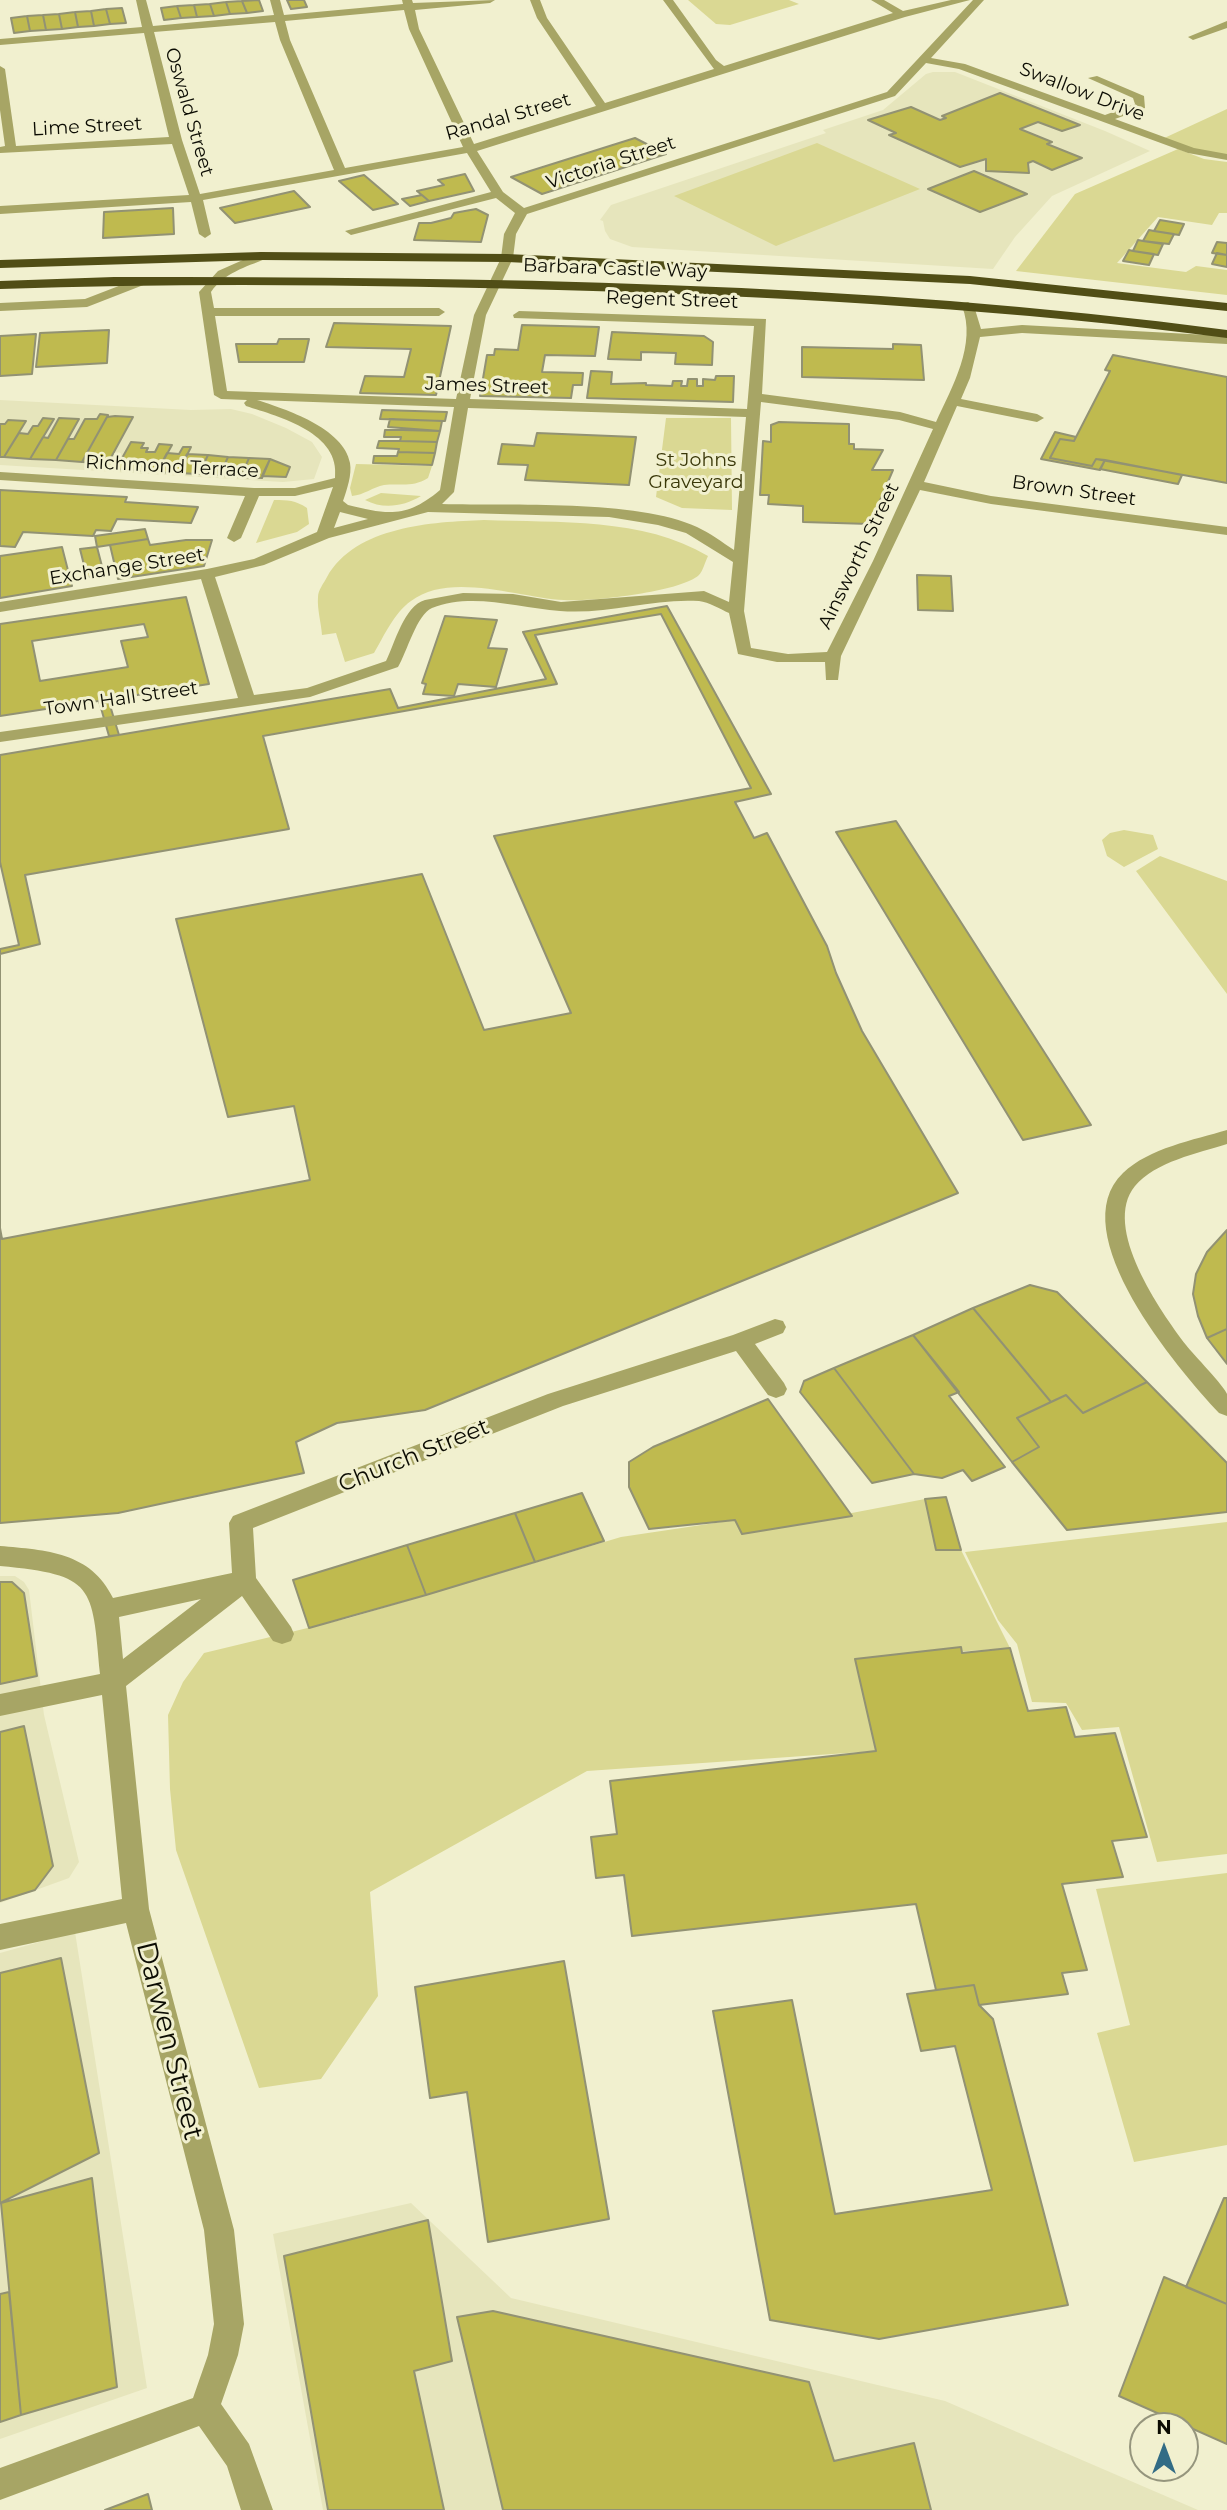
<!DOCTYPE html>
<html>
<head>
<meta charset="utf-8">
<style>
  body { margin:0 }
  #map { position:relative; width:1227px; height:2510px; overflow:hidden; background:#f1f0cf; font-family:Montserrat,sans-serif }
  canvas { display:block }
  .north { position:absolute; left:1129px; top:2412px; width:70px; height:70px; box-sizing:border-box; background:#f1f0cf; border:2px solid #95957d; border-radius:50%; rotate:0deg; font-size:19px; font-weight:700; line-height:28px; text-align:center; color:#0c0c03 }
  .north::after { content:''; display:block; margin:auto; width:24px; height:32px; background:#326c85; clip-path:polygon(50% 0,100% 100%,50% 72%,0 100%) }
</style>
</head>
<body>
<div id="map">
<canvas width="1227" height="2510"></canvas>
<div class="north">N</div>
</div>
<script>
const ctx = document.querySelector('canvas').getContext('2d');
ctx.lineJoin = 'round';
function paint(path, color) {
  ctx.fillStyle = color;
  ctx.fill(path, 'evenodd');
}
function stroke(path, color, width, dash) {
  ctx.strokeStyle = color;
  ctx.lineWidth = width;
  ctx.lineCap = dash ? 'butt' : 'round';
  ctx.setLineDash(dash || []);
  ctx.stroke(path);
}
function write(font, color, halo, rows, align = 'center') {
  ctx.font = font + ' Montserrat,sans-serif';
  ctx.lineWidth = 6;
  ctx.setLineDash([]);
  ctx.textBaseline = 'middle';
  ctx.strokeStyle = halo;
  ctx.fillStyle = color;
  for (const [text, x, y, turn = 0] of rows) {
    ctx.save();
    ctx.translate(x, y);
    ctx.rotate((+turn || 0) * Math.PI / 180);
    ctx.textAlign = isNaN(turn) ? turn : align;
    if (halo) ctx.strokeText(text, 0, 0);
    ctx.fillText(text, 0, 0);
    ctx.restore();
  }
}
paint(new Path2D(`
  M933,72H955L1105,131L1150,151L1052,196L1015,237L993,269L632,247L610,239L605,231L603,221L600,220L611,205L826,133L823,130L883,110L926,74Z
  M0,400L191,410L231,409L252,414L286,428L312,442L322,457L314,479L283,482L0,465Z
  M0,1576H15L24,1582L29,1590L44,1715L79,1862L69,1878L0,1903Z
  M75,1932L147,2388L0,2439V1953Z
  M411,2203L511,2298L945,2401L1198,2510H323L273,2234Z`), '#e6e5bc');
paint(new Path2D(`
  M688,0H789L799,4L730,25L716,24Z
  M1227,109V157L1160,140Z
  M817,143L920,189L776,246L674,196Z
  M1178,149L1204,159L1227,162V213H1219L1212,225L1158,217L1117,263L1186,272L1196,266L1227,270V295L1016,271L1075,194Z
  M666,418H731L732,510L682,508L656,497Z
  M356,464L432,466L428,478C412,488 401,483 384,485C373,487 364,495 352,496L350,488Z
  M381,493L421,496C404,506 384,510 365,500Z
  M274,500C288,500 295,500 307,508L309,524L297,532L256,543Z
  M484,520C558,523 643,517 708,556C705,562 703,571 699,575C681,592 590,602 564,600C520,598 450,571 411,601C394,613 384,636 374,653L345,662L336,633L322,635C321,622 317,609 318,597C318,590 324,583 327,577C356,526 432,522 484,520Z
  M1124,830L1153,835L1158,849L1124,867L1107,856L1102,840L1110,833Z
  M1160,856L1227,881V994L1136,871Z
  M925,1499L936,1550H961L1010,1648L856,1659L876,1751L587,1771L370,1892L378,1996L321,2079L259,2088L176,1850L170,1789L168,1715L183,1682L204,1653L349,1618L621,1537L735,1520L742,1534Z
  M1227,1522V1854L1157,1862L1119,1727L1082,1730L1066,1703L1032,1702L1017,1644L998,1620L965,1552Z
  M1227,1873V2145L1134,2162L1097,2033L1130,2025L1096,1889Z`), '#dad893');
const building = new Path2D(`
  M259,0L263,11L247,13L242,1Z
  M287,0H304L307,7L291,9Z
  M242,1L247,13L230,14L226,2Z
  M226,2L230,14L214,16L210,4Z
  M210,4L214,16L197,17L194,5Z
  M194,5L197,17L181,18L177,6Z
  M177,6L181,18L164,20L161,8Z
  M122,8L126,23L110,24L106,9Z
  M106,9L110,24L94,26L91,11Z
  M91,11L94,26L78,27L75,12Z
  M75,12L78,27L62,29L59,14Z
  M59,14L62,29L46,30L43,15Z
  M43,15L46,30L30,31L27,16Z
  M27,16L30,31L14,33L11,18Z
  M1000,93L1080,125L1062,131L1038,122L1020,129L1052,142L1047,144L1082,158L1052,170L1033,161L1028,163L1029,173L986,171V159L960,167L889,135L896,133L868,120L911,107L940,120L946,118L942,116Z
  M635,138L666,154L542,194L511,177Z
  M974,171L1027,194L980,212L928,189Z
  M465,174L474,191L429,201L417,191L444,185L438,180Z
  M364,175L398,204L373,210L339,181Z
  M294,191L310,207L235,223L220,208Z
  M422,195L429,201L410,206L402,199Z
  M173,208L174,234L103,238L104,212Z
  M476,209L488,215L481,242L414,240L419,223H431L451,218L454,213Z
  M1160,220L1184,224L1179,235L1154,231Z
  M1149,230L1154,231L1174,234L1169,244L1143,241Z
  M1138,240L1143,241L1163,244L1158,255L1133,251Z
  M1217,242L1227,243V255L1212,253Z
  M1129,250L1133,251L1154,254L1149,265L1123,261Z
  M1217,253L1227,255V267L1212,264Z
  M334,323L451,326L436,395L360,393L365,376L404,377L411,349L326,347Z
  M522,325L599,327L595,356L545,355L542,372L583,373L582,385H573L571,398L480,396L487,355H494L495,349L518,350Z
  M109,330L107,363L36,367L40,333Z
  M612,332L704,336L713,342L712,365L675,364L676,353L641,352V360L608,359Z
  M36,334L32,374L0,376V336Z
  M279,339H309L304,362H239L236,344H277Z
  M893,344L921,345L924,380L802,377V347L893,349Z
  M1113,355L1227,377V483L1096,459L1092,466L1050,458L1060,439L1074,441L1110,371L1105,370Z
  M591,371L612,372L611,384L646,383V385L672,386L673,381H682L681,386H687L688,379H697V386H703V379L715,380L716,376H734L733,402L587,398Z
  M382,410L447,412L445,421L380,419Z
  M100,414L108,415L82,462L56,460L68,439H74L85,419H97Z
  M115,416L133,417L108,463L82,462L107,417Z
  M43,418L54,419L30,459L4,457L19,433L28,434L33,426H38Z
  M59,418L79,419L56,460L30,459L43,437L48,438Z
  M390,419L442,421L440,431L388,427Z
  M8,420L26,421L4,457H0V424H5Z
  M779,422L849,424V444H854V449L883,450L872,470H893L870,524L803,522V506L768,504L769,495H760L763,441L771,442V425Z
  M385,430H403L440,431L437,442L400,441L401,437H384Z
  M1055,432L1076,437L1074,441L1060,439L1050,458L1092,466L1096,459L1105,460L1100,470L1041,459Z
  M537,433L636,437L629,485L525,480L528,465L498,464L502,444L534,446Z
  M379,441H400L437,442L435,453L398,452L399,449L377,448Z
  M131,442L144,443L141,448H148L146,452H155L159,444L172,445L157,472L116,469Z
  M183,447H191L178,473L157,472L167,453L179,454Z
  M398,452L435,453L432,465L373,463L374,456H397Z
  M187,454L208,455L199,474L178,473Z
  M208,455L228,457L220,475L199,474Z
  M228,457L249,458L241,477L220,475Z
  M249,458L270,459L262,478L241,477Z
  M270,459L290,467L286,477L262,476Z
  M1105,460L1182,475L1178,484L1100,469Z
  M0,490L127,497L125,502L198,507L191,523L117,519L111,531L96,530L93,536L23,532L15,547L0,546Z
  M145,529L148,539L97,547L95,536Z
  M148,539L150,545L186,540H212L204,566L118,579L110,545Z
  M62,547L72,586L0,598V556Z
  M97,547L104,574L87,577L80,549Z
  M917,575L951,576L953,611L918,610Z
  M186,597L209,684L0,716V624ZM144,624L148,637L121,641L128,667L40,681L32,641Z
  M667,606L771,794L735,802L754,838L767,833L827,946L836,973L862,1031L958,1193L425,1410L337,1423L296,1442L304,1473L118,1513L0,1523V949L19,945L0,862V755L390,689L398,708L546,679L523,632Z
  M661,614L751,788L494,836L571,1013L484,1030L422,874L176,919L228,1117L294,1106L310,1180L2,1239L0,1228V954L40,944L25,875L289,829L263,736L557,684L535,635Z
  M445,616L497,620L488,648L507,649L496,687L458,684L454,696L423,694L426,684L422,683Z
  M108,699L119,735L109,736L99,701Z
  M896,821L1091,1125L1023,1140L836,832Z
  M1227,1230V1329L1207,1338L1198,1316L1193,1294L1196,1274L1207,1252Z
  M1030,1285L1057,1292L1147,1382L1083,1413L1066,1395L1051,1402L973,1308Z
  M973,1308L1051,1402L1017,1418L1039,1447L1012,1462L913,1335Z
  M1227,1329V1364L1207,1338Z
  M913,1335L959,1392L949,1396L1005,1467L972,1481L963,1470L942,1478L914,1474L834,1368Z
  M834,1368L914,1474L872,1483L800,1392L804,1381Z
  M1147,1382L1227,1463V1512L1067,1530L1012,1462L1039,1447L1017,1418L1066,1395L1083,1413Z
  M768,1399L852,1516L742,1534L735,1520L649,1529L629,1487V1462L653,1447Z
  M582,1493L604,1541L535,1562L515,1513Z
  M946,1497L961,1550H936L925,1499Z
  M515,1513L535,1562L426,1595L407,1545Z
  M407,1545L426,1595L309,1628L293,1580Z
  M0,1582H12L24,1593L37,1676L0,1684Z
  M961,1647L962,1653L1010,1648L1028,1711L1066,1707L1075,1737L1115,1733L1147,1837L1112,1841L1123,1877L1062,1884L1087,1970L1062,1973L1068,1994L979,2005L974,1985L936,1990L916,1904L632,1936L624,1875L596,1878L591,1837L617,1834L610,1781L876,1751L855,1659Z
  M24,1726L53,1866L35,1890L0,1901V1732Z
  M61,1958L99,2153L0,2203V1973Z
  M564,1961L609,2219L488,2242L467,2092L430,2098L415,1987Z
  M974,1985L979,2005L993,2019L1068,2305L879,2339L770,2320L713,2011L792,2000L835,2214L992,2190L955,2046L921,2051L907,1994Z
  M92,2178L117,2387L21,2415L1,2203Z
  M1224,2198H1227V2304L1186,2287Z
  M428,2220L452,2361L414,2371L444,2510H328L284,2256Z
  M1164,2277L1227,2304V2444L1119,2396Z
  M9,2292L21,2415L0,2422V2294Z
  M493,2311L809,2382L834,2461L914,2443L931,2510H503L457,2317Z
  M148,2494L152,2510H105Z`);
paint(building, '#bfba4f');
stroke(building, '#929273', 2);
paint(new Path2D(`
  M136,0H146L153,26L274,15L270,0H280L284,15L403,4L402,0H412L413,3L495,0L490,3L415,10L419,29L474,144L596,106L537,18L530,0H540L547,18L605,103L714,69L663,0H673L716,60L724,66L893,13L871,0H884L903,11L951,0H970L905,17L477,151L503,192L524,208L887,92L973,0H984L931,58L965,64L1105,115L1135,104L1133,98L1088,78L1097,76L1144,96L1145,108L1115,119L1194,148L1227,154V160L1188,153L959,69L926,63L895,96L527,214L516,234L513,258L486,315L470,399L747,409L754,326L514,318L513,315L519,311L766,319L762,394L900,412L936,422C952,387 977,344 962,306L963,303L968,302L974,306L981,329L1022,325L1227,336V344L1022,333L980,337L970,378L961,399L1037,414L1044,418L1037,422L957,406L924,482L991,496L1227,527V535L991,504L920,490L841,656L838,680H826L825,662H777L738,654L729,613C720,609 709,602 699,601C653,598 606,615 560,611C519,608 472,592 432,608C417,614 407,652 398,667L310,697L0,742V732L238,698L201,579L0,612V602L207,569L254,559L317,532L333,487L295,496H259L241,538L234,542L227,538L245,496L0,480V472L254,488H295L335,478C341,433 280,417 246,406L244,403L247,400L221,399L214,395L199,292L218,271L261,252L265,253V259C246,267 224,273 211,292L214,308H439L445,312L439,316H215L227,391L456,399L474,315L501,258L504,234L515,213L496,198L351,235L345,231L491,192L467,153L203,200L211,234L205,238L199,234L191,202L0,214V206L189,195L172,144L0,153V147L5,146L0,110V66L5,69L16,146L169,137L144,33L0,45V39L142,27ZM404,10L409,29L463,147L345,168L290,40L285,21ZM275,22L280,40L334,170L200,194L182,140L154,32ZM257,400L454,407L440,490C407,518 388,515 348,505L343,501C347,489 352,475 350,463C344,428 285,409 257,400ZM761,402L899,420L933,429L873,561L827,652L788,654L751,648L744,611ZM468,408L746,417L734,550C722,542 710,533 697,527C637,499 510,506 442,504L454,492ZM340,512L368,519L334,528ZM428,512L609,517L658,525L686,533L733,562L729,602L704,591L561,602L513,594L463,593L425,600C404,606 395,643 386,661L307,688L254,695L215,577L264,565L329,538Z
  M1227,21V28L1193,40L1188,37Z
  M142,277L146,278V284L87,307L0,311V303L85,299Z
  M1227,1130V1144C1198,1153 1155,1162 1135,1186C1101,1227 1161,1312 1186,1345C1193,1354 1225,1387 1227,1394C1227,1401 1227,1409 1227,1416L1219,1413C1178,1369 1061,1232 1123,1173C1149,1148 1194,1140 1227,1130Z
  M775,1319L783,1321L786,1327L783,1333L755,1344L784,1383L787,1389L784,1395L776,1398L768,1395L736,1351L563,1406L253,1528L256,1578L291,1627L294,1634L291,1641L282,1644L273,1641L242,1596L126,1686L149,1909L234,2230L244,2324L238,2355L221,2404L249,2444L273,2510H241L227,2466L199,2426L0,2500V2468L193,2398L208,2355L214,2324L204,2230L126,1923L0,1950V1924L122,1899L102,1695L0,1716V1694L100,1674C92,1585 95,1575 0,1566V1546C46,1550 91,1552 113,1598L232,1573L229,1523L233,1516L548,1394L733,1335ZM201,1599L123,1659L119,1617Z`), '#a7a565');
paint(new Path2D(`
  M261,252L507,254L970,276L1227,303V311L970,284L507,262L261,260L0,268V260Z
  M114,277C485,277 859,281 1227,330V338C1017,310 805,298 593,291C395,285 198,282 0,289V281Z`), '#514e16');
write('19px', '#0c0c03', '#f1f0cf', [
  ["Swallow Drive",1082,92,21],
  ["Oswald Street",189,112,74],
  ["Randal Street",508,117,-16],
  ["Lime Street",87,127,-3],
  ["Victoria Street",611,163,-18],
  ["Barbara Castle Way",615,269,2],
  ["Regent Street",672,300,2],
  ["James Street",487,386,2],
  ["Richmond Terrace",172,467,3],
  ["Brown Street",1074,491,8],
  ["Ainsworth Street",859,556,-64],
  ["Exchange Street",127,567,-9],
  ["Town Hall Street",121,699,-8]
]);
write('19px', '#393708', '#f1f0cf', [
  ["St Johns",696,460],
  ["Graveyard",696,482]
]);
write('23px', '#0c0c03', '#f1f0cf', [
  ["Church Street",414,1456,-22]
]);
write('28px', '#0c0c03', '#f1f0cf', [
  ["Darwen Street",169,2041,76]
]);
</script>
</body>
</html>
